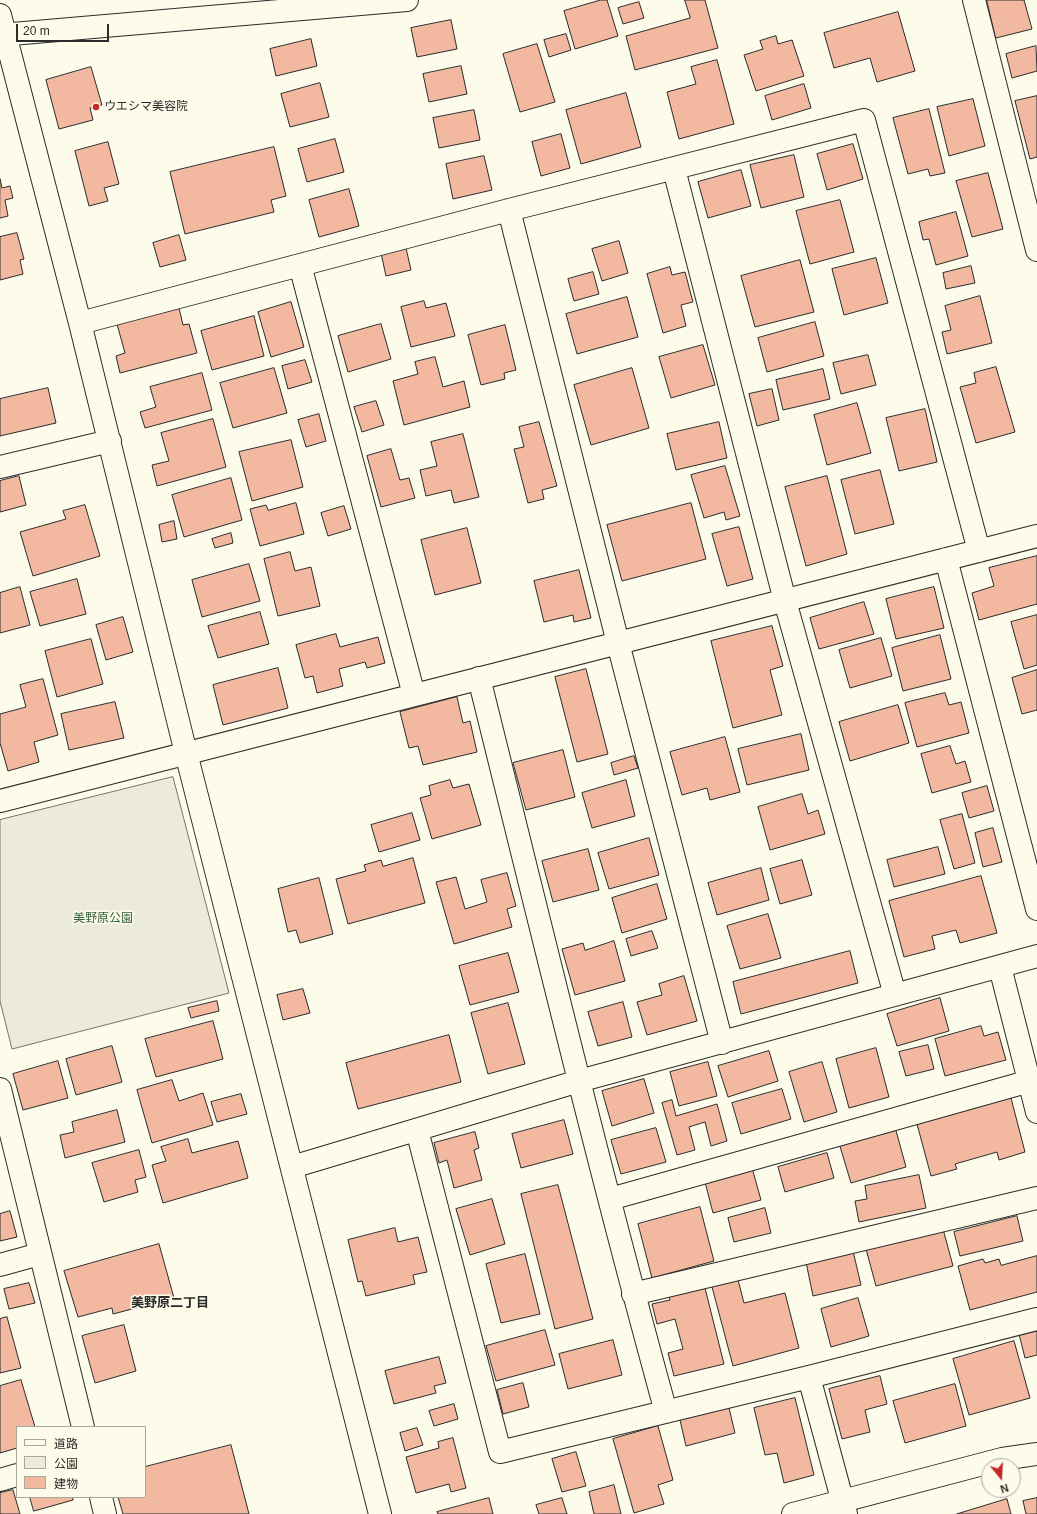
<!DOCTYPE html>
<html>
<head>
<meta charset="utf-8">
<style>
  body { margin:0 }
  #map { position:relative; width:1037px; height:1514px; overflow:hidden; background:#fdfbea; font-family:Helvetica,"Noto Sans JP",sans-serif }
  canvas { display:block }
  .legend { position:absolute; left:16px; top:1426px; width:130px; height:72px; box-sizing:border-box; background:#fdfbea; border:1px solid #a9a89e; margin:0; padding:5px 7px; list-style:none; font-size:12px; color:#2b2b2b }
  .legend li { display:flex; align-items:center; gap:8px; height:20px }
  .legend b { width:20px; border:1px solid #a9a89e }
  .north { position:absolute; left:981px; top:1458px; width:40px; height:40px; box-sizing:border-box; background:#fdfbea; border:1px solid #a9a89e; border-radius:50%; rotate:162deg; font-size:11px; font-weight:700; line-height:16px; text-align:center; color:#2b2b2b }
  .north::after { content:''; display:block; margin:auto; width:14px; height:18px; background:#c62828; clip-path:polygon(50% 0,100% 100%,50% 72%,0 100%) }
  .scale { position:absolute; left:16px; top:24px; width:93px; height:18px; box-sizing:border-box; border:2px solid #2b2b2b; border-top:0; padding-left:5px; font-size:12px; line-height:14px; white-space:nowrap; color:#2b2b2b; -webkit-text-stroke:3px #fdfbea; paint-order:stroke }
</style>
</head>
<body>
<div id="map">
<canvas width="1037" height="1514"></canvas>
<ul class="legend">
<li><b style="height:5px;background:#fdfbea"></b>道路</li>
<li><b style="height:11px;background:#ecebdb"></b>公園</li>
<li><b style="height:11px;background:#f2b8a0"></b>建物</li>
</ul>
<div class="north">N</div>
<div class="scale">20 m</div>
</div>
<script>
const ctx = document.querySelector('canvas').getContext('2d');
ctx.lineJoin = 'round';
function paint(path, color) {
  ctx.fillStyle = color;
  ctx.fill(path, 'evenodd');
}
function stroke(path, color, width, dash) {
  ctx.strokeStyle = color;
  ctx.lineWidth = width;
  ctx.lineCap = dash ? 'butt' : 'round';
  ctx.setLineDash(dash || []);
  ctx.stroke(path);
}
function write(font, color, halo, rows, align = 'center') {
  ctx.font = font + ' Helvetica,"Noto Sans JP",sans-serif';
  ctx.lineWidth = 3;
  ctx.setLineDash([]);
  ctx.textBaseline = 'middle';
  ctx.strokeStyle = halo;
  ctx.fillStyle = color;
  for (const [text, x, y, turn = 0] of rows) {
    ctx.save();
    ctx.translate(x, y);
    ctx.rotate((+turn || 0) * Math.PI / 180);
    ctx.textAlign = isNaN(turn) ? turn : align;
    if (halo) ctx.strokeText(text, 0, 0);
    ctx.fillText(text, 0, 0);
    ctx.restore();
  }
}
const green = new Path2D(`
  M173,777L229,993L12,1049L0,1001V820Z`);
paint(green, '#ecebdb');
stroke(green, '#74746e', 1);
const building = new Path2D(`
  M601,0H607L618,36L575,49L564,11Z
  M685,0H705L718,48L635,70L626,36L690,18Z
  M987,0H1024L1032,29L996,38Z
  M639,2L644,18L623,24L618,8Z
  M898,12L915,71L877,82L870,58L834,68L824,33Z
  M451,20L457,49L417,57L411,28Z
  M566,34L571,50L549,57L544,40Z
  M776,36L778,44L792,40L804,76L756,91L744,55L763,49L760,41Z
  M311,39L317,66L276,76L270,49Z
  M537,44L555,102L520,112L503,54Z
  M1036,46L1037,71L1012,78L1006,54Z
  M717,60L734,124L679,139L667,92L696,84L691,67Z
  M461,66L467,94L429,102L423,74Z
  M91,67L102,105L90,108L93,120L59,129L46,80Z
  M320,83L329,117L290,127L281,94Z
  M804,84L811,108L772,120L765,96Z
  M626,93L641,147L581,164L566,110Z
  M1037,96V157L1030,159L1015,101Z
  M973,99L985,146L949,156L937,107Z
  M929,109L945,173L930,176L928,169L908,174L893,118Z
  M474,110L480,140L439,148L433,118Z
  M561,134L570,168L541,176L532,142Z
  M335,139L344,172L307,182L298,149Z
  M108,142L119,184L104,188L108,201L89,206L75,151Z
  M853,144L863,179L827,190L817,154Z
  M274,147L286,196L271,200L274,212L185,234L170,172Z
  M794,155L804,197L761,208L750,165Z
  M484,156L492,190L453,199L446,164Z
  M741,170L751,206L708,218L698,182Z
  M988,173L1003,229L972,237L956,181Z
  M0,179L2,188L10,186L13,198L5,200L8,216L0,218Z
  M349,189L359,226L319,237L309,200Z
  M840,200L854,252L810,264L796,211Z
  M956,212L968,256L936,265L929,239L923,240L919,222Z
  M17,233L24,259L20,260L23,274L0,280V237Z
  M179,235L186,260L160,267L153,243Z
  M619,241L628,273L602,281L592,249Z
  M406,248L411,270L386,276L381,253Z
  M876,258L888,303L844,315L832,269Z
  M800,260L814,312L755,327L741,276Z
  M971,266L975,283L946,289L943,273Z
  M670,267L672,275L685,272L693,302L681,305L686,326L663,333L647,274Z
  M593,272L599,294L574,301L568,279Z
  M980,296L992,343L947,354L942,332L951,330L945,306Z
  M627,297L638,337L577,354L566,314Z
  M424,301L426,308L446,303L455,336L411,347L401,307Z
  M291,302L304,347L271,357L258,312Z
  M179,308L183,325L189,324L197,353L120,373L116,356L125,353L117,324Z
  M254,316L264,356L212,370L201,331Z
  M815,322L824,356L767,372L758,338Z
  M381,324L391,359L348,372L338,336Z
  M505,325L516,370L504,373L505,379L481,385L468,335Z
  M703,345L715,385L671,398L659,357Z
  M868,355L876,385L841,394L833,363Z
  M435,357L443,387L464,381L470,407L404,425L393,381L418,374L415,362Z
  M305,360L312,382L288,389L282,366Z
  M996,367L1015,432L976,443L960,387L976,383L974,373Z
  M274,368L287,413L233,428L220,383Z
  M632,368L649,428L591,445L574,385Z
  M823,369L830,399L783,410L776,380Z
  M202,373L212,410L145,428L140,412L156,407L150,387Z
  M48,388L56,423L0,436V399Z
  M772,389L779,420L757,426L749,394Z
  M376,401L384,425L362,432L354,407Z
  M857,403L871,453L827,465L814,415Z
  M925,409L937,462L899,471L886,418Z
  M319,414L326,441L306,447L298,420Z
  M213,419L226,467L157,486L152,465L169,461L161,433Z
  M539,422L557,486L542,490L544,499L528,503L514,449L524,447L519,427Z
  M719,422L727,458L676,470L667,434Z
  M463,434L479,497L454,503L451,490L426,496L420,470L437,466L431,442Z
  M291,440L303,487L252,501L239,452Z
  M391,449L400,480L409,478L415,498L381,507L367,456Z
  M725,466L740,516L726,520L724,512L704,518L691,475Z
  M880,470L894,524L855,534L841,480Z
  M19,476L26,505L0,512V481Z
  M827,476L847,554L806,566L785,487Z
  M231,478L242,520L184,537L172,495Z
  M296,503L304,534L260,546L250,509L266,505L268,510Z
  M691,503L706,559L622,581L607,525Z
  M85,505L100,556L33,576L20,532L66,519L63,511Z
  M344,506L351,529L328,536L321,513Z
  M174,521L177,539L162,542L159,525Z
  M739,527L753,579L727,586L712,534Z
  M467,528L481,583L435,595L421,540Z
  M231,533L233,543L215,548L212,539Z
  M290,552L295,571L311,567L320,606L278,616L264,559Z
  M1037,556V604L979,620L972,593L994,586L989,568Z
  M249,564L260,601L202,617L192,580Z
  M579,570L591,618L574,622L573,615L544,622L534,581Z
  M77,579L86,614L40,626L30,592Z
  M20,587L30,625L0,633V593Z
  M934,587L944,628L896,639L886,599Z
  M864,602L874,634L819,649L810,618Z
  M260,612L269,644L218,658L208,626Z
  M1037,615V665L1024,669L1011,622Z
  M123,617L133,652L106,660L96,625Z
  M772,626L783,666L770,670L782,715L733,728L711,641Z
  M336,634L340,647L378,637L385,663L367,668L365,662L339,669L343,686L317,693L313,676L305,678L296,645Z
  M940,635L951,679L903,691L892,648Z
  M881,638L892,676L850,688L839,650Z
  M91,639L103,684L57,697L45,651Z
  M278,668L288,708L223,725L213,685Z
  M586,669L608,754L577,762L555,677Z
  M1037,670V710L1022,714L1012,678Z
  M43,679L58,735L34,742L39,762L8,771L0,743V714L26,707L20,685Z
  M945,693L949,705L961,702L969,733L917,747L905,703Z
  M457,697L463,723L470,721L477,752L423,765L418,746L409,748L400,712Z
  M115,702L124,738L69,750L61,714Z
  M898,705L909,743L850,761L839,722Z
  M801,734L809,770L747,785L738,749Z
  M725,737L740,792L710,800L707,788L682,795L670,752Z
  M950,746L956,764L965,761L971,782L932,793L921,754Z
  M563,750L575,797L526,810L513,763Z
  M634,756L638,768L614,775L611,763Z
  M450,780L453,788L469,784L481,825L432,839L420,798L431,795L429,786Z
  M626,780L635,816L592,828L582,793Z
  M987,786L994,811L969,818L962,793Z
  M802,794L808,814L818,810L825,834L770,850L758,807Z
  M412,813L420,840L379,852L371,825Z
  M962,814L975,863L954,869L940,820Z
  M993,828L1002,862L983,867L975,833Z
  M649,838L659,875L609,889L598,853Z
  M938,847L945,874L894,887L887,860Z
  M588,849L599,890L553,902L542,861Z
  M413,858L425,903L348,924L336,879L366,871L364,865L381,860L383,866Z
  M802,860L812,895L780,904L770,869Z
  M761,868L769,900L717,915L708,883Z
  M507,873L516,906L507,909L512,927L454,944L436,882L456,877L465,909L487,902L481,880Z
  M981,876L997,933L960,943L956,930L932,936L935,949L904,957L889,901Z
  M319,878L333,934L300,943L296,930L288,932L278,889Z
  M657,884L667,919L622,933L612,898Z
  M768,914L781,958L740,969L727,926Z
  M652,931L658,948L631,956L626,939Z
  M614,941L625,981L575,995L562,949L583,943L585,950Z
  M850,951L858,983L741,1014L733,982Z
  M508,953L519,992L470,1005L459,966Z
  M684,976L697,1021L647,1035L637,1002L662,995L659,984Z
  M303,989L310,1013L283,1020L277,995Z
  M940,998L949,1031L897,1046L887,1014Z
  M217,1001L219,1011L191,1018L188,1008Z
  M623,1002L632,1037L598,1046L588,1012Z
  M508,1003L525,1064L488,1074L471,1013Z
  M213,1021L223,1059L156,1077L145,1039Z
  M981,1026L984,1036L998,1032L1006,1060L945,1076L935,1039Z
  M449,1035L461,1082L358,1109L346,1063Z
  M928,1045L934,1069L906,1076L899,1052Z
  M112,1046L122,1082L76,1095L66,1059Z
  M876,1048L889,1097L849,1108L836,1059Z
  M769,1051L778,1081L728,1097L718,1066Z
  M58,1061L68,1098L23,1110L13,1074Z
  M708,1062L717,1096L679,1106L670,1072Z
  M822,1062L837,1112L804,1122L789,1072Z
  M644,1079L654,1113L612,1126L602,1091Z
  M172,1080L179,1101L203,1093L213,1125L152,1143L137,1090Z
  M782,1089L791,1119L741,1134L732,1103Z
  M241,1094L247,1114L217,1122L211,1102Z
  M1011,1098L1025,1152L999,1160L997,1152L955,1164L957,1169L931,1176L917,1124Z
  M672,1100L676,1116L717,1104L727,1141L711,1146L705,1122L689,1127L695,1150L677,1155L662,1103Z
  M117,1110L125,1142L65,1158L60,1135L74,1132L72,1122Z
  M564,1120L573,1154L521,1168L512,1134Z
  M895,1127L906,1167L851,1183L839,1143Z
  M656,1128L666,1162L621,1174L611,1140Z
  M475,1132L479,1148L474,1150L482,1180L454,1188L447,1160L439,1163L434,1143Z
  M188,1139L192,1153L238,1141L248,1178L163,1203L152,1165L166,1161L161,1147Z
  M139,1150L146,1177L135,1180L138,1192L104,1202L92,1163Z
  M827,1153L834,1178L785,1192L778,1167Z
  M752,1168L761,1200L713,1213L705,1182Z
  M919,1175L926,1208L859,1222L855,1201L867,1199L865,1186Z
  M558,1185L593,1319L555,1329L521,1194Z
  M492,1199L505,1244L470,1255L456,1209Z
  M700,1207L714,1261L652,1278L638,1224Z
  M765,1208L771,1233L734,1242L728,1218Z
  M10,1211L17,1237L0,1241V1214Z
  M1017,1216L1023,1241L960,1256L954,1232Z
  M395,1228L398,1242L418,1237L427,1272L413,1275L415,1284L366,1296L362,1281L358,1282L348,1240Z
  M943,1229L953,1266L876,1286L866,1249Z
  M159,1244L174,1298L113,1314L112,1308L78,1317L64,1271Z
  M853,1251L861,1285L813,1296L806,1262Z
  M525,1254L540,1314L501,1323L486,1264Z
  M1037,1256V1292L970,1310L958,1266L983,1259L985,1263L999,1259L1001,1265Z
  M737,1276L744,1303L785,1293L799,1348L733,1366L711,1283Z
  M29,1283L35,1303L9,1309L4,1289Z
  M704,1284L724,1364L674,1376L668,1353L683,1349L675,1319L657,1324L652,1304L670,1300L668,1293Z
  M858,1298L869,1336L831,1347L821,1309Z
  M7,1317L21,1368L0,1373V1319Z
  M124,1325L136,1371L95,1383L82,1336Z
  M1037,1329V1355L1025,1358L1019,1334Z
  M545,1330L555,1365L496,1381L486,1346Z
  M613,1340L622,1375L568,1389L559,1354Z
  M1014,1341L1030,1398L969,1415L953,1359Z
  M439,1357L446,1383L434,1386L436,1393L394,1404L385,1371Z
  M880,1376L887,1404L865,1410L870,1432L842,1439L829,1389Z
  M21,1380L35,1427H17V1448L0,1453V1386Z
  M523,1383L529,1407L503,1414L497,1390Z
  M955,1384L966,1426L905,1443L893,1401Z
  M795,1398L814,1475L784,1483L777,1453L765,1455L754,1408Z
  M454,1404L458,1419L434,1426L429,1411Z
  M729,1408L735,1433L686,1446L680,1420Z
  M658,1426L673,1480L658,1485L664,1504L634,1513L613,1439Z
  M417,1428L423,1445L405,1451L400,1433Z
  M453,1438L466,1488L451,1492L449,1484L416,1493L406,1457L439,1448L438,1442Z
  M231,1445L249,1514H123L118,1497H145V1467Z
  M576,1452L586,1486L562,1492L552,1459Z
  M614,1485L621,1514H594L589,1492Z
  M13,1490L20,1514H0V1493Z
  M30,1497H73V1500L34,1511Z
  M489,1498L493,1514H438L437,1512Z
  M562,1498L567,1514H539L536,1505Z
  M1037,1498V1514H1026L1023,1501Z
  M1007,1499L1011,1514H957Z`);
paint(building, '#f2b8a0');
stroke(building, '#2b2b2b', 1);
const minor = new Path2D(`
  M974,0L1037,250
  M0,15L80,323L186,753L380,1514
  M0,35L407,0
  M674,169L785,601L895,995
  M509,210L618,643L722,1043
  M300,265L414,695
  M80,323L509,210L864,120L979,551
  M0,467L110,441
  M946,559L1037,909
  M479,678C540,923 599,1169 666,1412
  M0,801L1037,536
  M1000,967L1037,1112
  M0,1089L83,1427
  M417,1130L500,1452L809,1377L1037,1319
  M292,1167L579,1081L1037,956
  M610,1199L1030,1081
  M0,1265L40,1254
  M633,1294L1037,1198
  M809,1377L846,1514
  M0,1480L17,1475
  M101,1497L105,1514
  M793,1514L1002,1459L1037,1454`);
stroke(minor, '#2b2b2b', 24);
stroke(minor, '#fdfbea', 22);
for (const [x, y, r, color] of [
  [96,107,4,"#c62828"]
]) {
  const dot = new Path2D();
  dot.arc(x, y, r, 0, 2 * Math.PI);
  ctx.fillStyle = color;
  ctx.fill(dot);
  stroke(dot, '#fdfbea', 1.5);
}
write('12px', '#2b2b2b', '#fdfbea', [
  ["ウエシマ美容院",104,107]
], 'left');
write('12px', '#34623c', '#fdfbea', [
  ["美野原公園",103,919]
]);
write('bold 13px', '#2b2b2b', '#fdfbea', [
  ["美野原二丁目",170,1303]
]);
</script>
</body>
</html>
